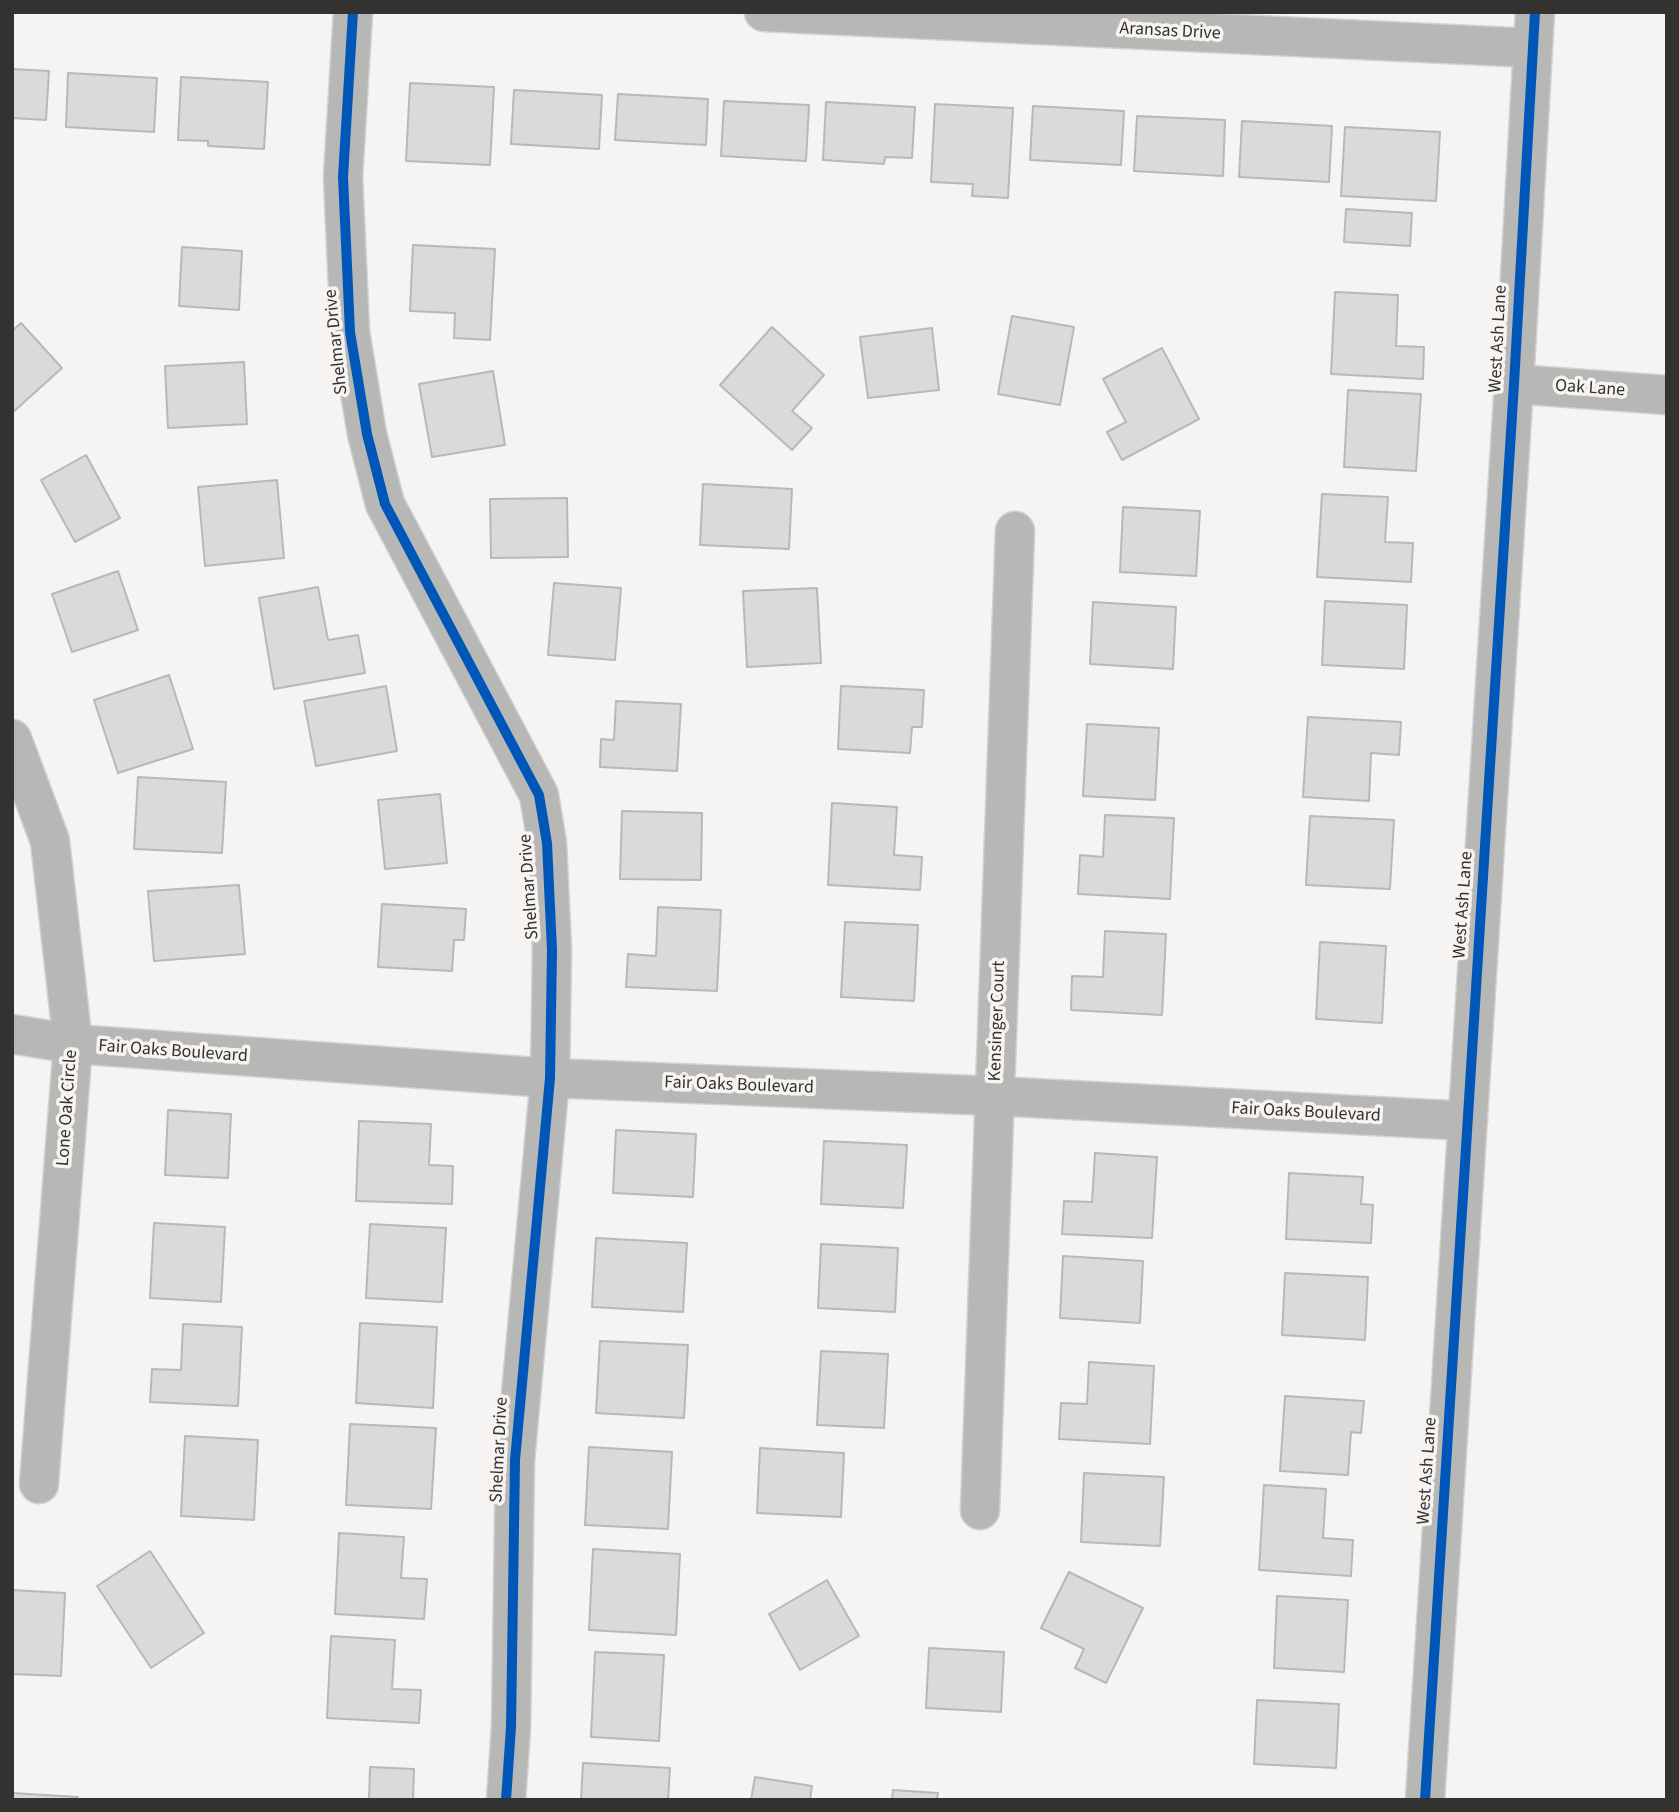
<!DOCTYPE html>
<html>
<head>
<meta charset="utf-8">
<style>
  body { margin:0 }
  #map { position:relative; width:1679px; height:1812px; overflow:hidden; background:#f6f4f2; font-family:"Source Sans 3",sans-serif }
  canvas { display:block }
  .frame { position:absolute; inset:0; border:14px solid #333231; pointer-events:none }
</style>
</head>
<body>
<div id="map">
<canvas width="1679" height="1812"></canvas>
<div class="frame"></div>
</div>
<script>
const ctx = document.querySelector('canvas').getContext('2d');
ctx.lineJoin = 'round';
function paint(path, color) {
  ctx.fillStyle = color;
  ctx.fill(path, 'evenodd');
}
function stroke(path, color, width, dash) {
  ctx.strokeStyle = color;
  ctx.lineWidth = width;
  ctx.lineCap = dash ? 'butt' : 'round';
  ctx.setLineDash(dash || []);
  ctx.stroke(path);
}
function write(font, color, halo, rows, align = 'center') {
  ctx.font = font + ' "Source Sans 3",sans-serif';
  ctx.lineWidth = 7;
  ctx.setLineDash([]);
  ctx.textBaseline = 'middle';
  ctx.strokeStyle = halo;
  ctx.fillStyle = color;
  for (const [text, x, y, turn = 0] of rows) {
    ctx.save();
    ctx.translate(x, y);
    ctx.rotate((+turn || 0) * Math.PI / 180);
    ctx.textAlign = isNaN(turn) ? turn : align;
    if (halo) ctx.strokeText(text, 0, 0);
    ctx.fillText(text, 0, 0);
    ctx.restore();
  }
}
const building = new Path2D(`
  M12,69L49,71L46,120L12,118Z
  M68,73L157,78L154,132L66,127Z
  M181,77L268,82L264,149L208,146V141L178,140Z
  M410,83L494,87L490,165L406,161Z
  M514,90L602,95L599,149L511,144Z
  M618,94L708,99L706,145L615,140Z
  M724,101L809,105L806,161L721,156Z
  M826,102L915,107L912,158L885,157L884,164L823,160Z
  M935,104L1013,108L1008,198L972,196L973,184L931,182Z
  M1033,106L1124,111L1121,165L1030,160Z
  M1137,116L1225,120L1223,176L1134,171Z
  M1242,121L1332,126L1329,182L1239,177Z
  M1345,127L1440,132L1436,201L1341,196Z
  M1346,209L1412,213L1410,246L1344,242Z
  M413,245L495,249L490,340L454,338L455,313L410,311Z
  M182,247L242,251L239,310L179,306Z
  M1335,292L1398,295L1396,346L1424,347L1423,379L1331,374Z
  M1012,316L1074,327L1060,405L998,394Z
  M21,323L62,368L12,413V331Z
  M772,327L824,375L792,411L812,428L792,450L720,385Z
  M932,328L939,390L868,398L860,337Z
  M1162,348L1199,419L1122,460L1107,432L1126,422L1103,379Z
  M244,362L247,424L168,428L165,366Z
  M493,371L505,445L432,457L419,384Z
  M1348,390L1421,394L1416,471L1344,467Z
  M86,455L120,518L75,542L41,480Z
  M277,480L284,558L205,566L198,487Z
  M703,484L792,489L789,549L700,545Z
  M1322,494L1388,497L1385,542L1413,543L1411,582L1317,577Z
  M567,498L568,557L491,558L490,499Z
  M1123,507L1200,511L1196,576L1120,572Z
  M118,571L138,630L72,652L52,594Z
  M554,583L621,588L615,660L548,655Z
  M318,587L328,640L358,635L365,673L274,689L259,598Z
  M817,588L821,663L747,667L743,591Z
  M1325,601L1407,605L1404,669L1322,665Z
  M1093,602L1176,607L1173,669L1090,664Z
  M169,675L193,749L118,773L94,700Z
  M386,686L397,751L316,766L304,701Z
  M841,686L924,690L922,727H912L910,753L838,749Z
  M616,701L681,704L677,771L600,767L601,739L614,740Z
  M1308,717L1401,722L1399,755L1371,753L1369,801L1303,797Z
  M1087,724L1159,728L1155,800L1083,796Z
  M138,777L226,782L222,853L134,849Z
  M440,794L447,863L385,869L378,800Z
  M832,803L897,807L894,855L922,857L920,890L828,885Z
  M622,811L702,813L701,880L620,879Z
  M1105,815L1174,818L1170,899L1078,894L1080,855L1103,857Z
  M1310,816L1394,820L1390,889L1306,885Z
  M239,885L245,954L154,961L148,891Z
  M382,904L466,909L464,940H454L452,971L378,967Z
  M658,907L721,910L717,991L626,987L628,954L656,956Z
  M845,922L918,925L914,1001L841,997Z
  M1105,931L1166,934L1162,1015L1071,1010L1072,976L1103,977Z
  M1320,942L1386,946L1382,1023L1316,1019Z
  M168,1110L231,1114L228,1178L165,1175Z
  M359,1121L431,1124L429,1165L453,1166L452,1204L356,1201Z
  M616,1130L696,1134L693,1197L613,1193Z
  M824,1141L907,1145L903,1208L821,1204Z
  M1095,1153L1157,1157L1152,1238L1062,1234L1064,1201L1092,1202Z
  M1289,1173L1363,1177L1361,1204L1373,1205L1371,1243L1286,1239Z
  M154,1223L225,1227L221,1302L150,1298Z
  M370,1224L446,1228L442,1302L366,1298Z
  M596,1238L687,1243L683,1312L592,1307Z
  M821,1244L898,1248L895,1312L818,1308Z
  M1063,1256L1143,1261L1140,1323L1060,1318Z
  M1285,1273L1368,1277L1365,1340L1282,1335Z
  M360,1323L437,1327L433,1408L356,1403Z
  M183,1324L242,1327L238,1406L150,1402L152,1369L181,1370Z
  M600,1341L688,1345L684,1418L596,1413Z
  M821,1351L888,1354L884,1428L817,1425Z
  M1089,1362L1154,1366L1150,1444L1059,1439L1061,1403L1087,1404Z
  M1285,1396L1364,1401L1361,1433L1351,1432L1348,1475L1280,1471Z
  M350,1424L436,1428L431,1509L346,1505Z
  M185,1436L258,1440L254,1520L181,1516Z
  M589,1447L672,1452L668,1529L585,1525Z
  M760,1448L844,1453L841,1517L757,1513Z
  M1084,1473L1164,1477L1160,1546L1081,1542Z
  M1264,1485L1326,1489L1323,1538L1353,1540L1351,1576L1259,1570Z
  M339,1533L404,1537L401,1578L427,1579L424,1619L335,1614Z
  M593,1549L680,1554L676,1635L589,1630Z
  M150,1551L204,1633L151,1668L97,1586Z
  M1069,1572L1143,1608L1106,1683L1075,1668L1084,1649L1041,1628Z
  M827,1580L859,1636L800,1670L769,1614Z
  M12,1590L65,1593L61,1676L12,1674Z
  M1277,1596L1348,1600L1344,1672L1274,1668Z
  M331,1636L395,1640L392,1689L421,1690L419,1723L327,1718Z
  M929,1648L1004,1652L1001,1712L926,1708Z
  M595,1652L664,1655L659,1741L591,1737Z
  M1257,1700L1339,1704L1336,1768L1254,1764Z
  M583,1763L670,1768L668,1800H581Z
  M370,1767L414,1769L413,1800H369Z
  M755,1777L812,1786L810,1800H751Z
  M893,1790L938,1793L937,1800H892Z
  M12,1793L78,1797L77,1800H12Z`);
paint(building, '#dbdad9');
stroke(building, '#b9b8b7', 2);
const minor = new Path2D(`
  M353,12L343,177L350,332L367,434L385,504L539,795L547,843L552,950L550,1078L515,1460L511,1727L506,1800
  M764,12L1533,48
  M1514,384L1667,395
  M12,739L50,841L73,1044L39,1484
  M12,1034L73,1044L550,1078L995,1096L1468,1121
  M980,1510L1015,531
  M1425,1800L1514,384L1535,12`);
stroke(minor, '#d2d1d0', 41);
stroke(minor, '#b7b7b6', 38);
stroke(new Path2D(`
  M353,12L343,177L350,332L367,434L385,504L539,795L547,843L552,950L550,1078L515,1460L511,1727L506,1800
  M1425,1800L1514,384L1535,12`), '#0057b8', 10);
write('18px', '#333231', '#f7f3f1', [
  ["Aransas Drive",1170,32,3],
  ["West Ash Lane",1499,339,-87],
  ["Shelmar Drive",337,342,-96],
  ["Oak Lane",1590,389,4],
  ["Shelmar Drive",530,887,-94],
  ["West Ash Lane",1464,905,-86],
  ["Kensinger Court",998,1021,-88],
  ["Fair Oaks Boulevard",173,1052,4],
  ["Fair Oaks Boulevard",739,1086,2],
  ["Lone Oak Circle",68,1108,-86],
  ["Fair Oaks Boulevard",1306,1113,3],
  ["Shelmar Drive",500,1450,-87],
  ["West Ash Lane",1428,1471,-86]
]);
</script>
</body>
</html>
